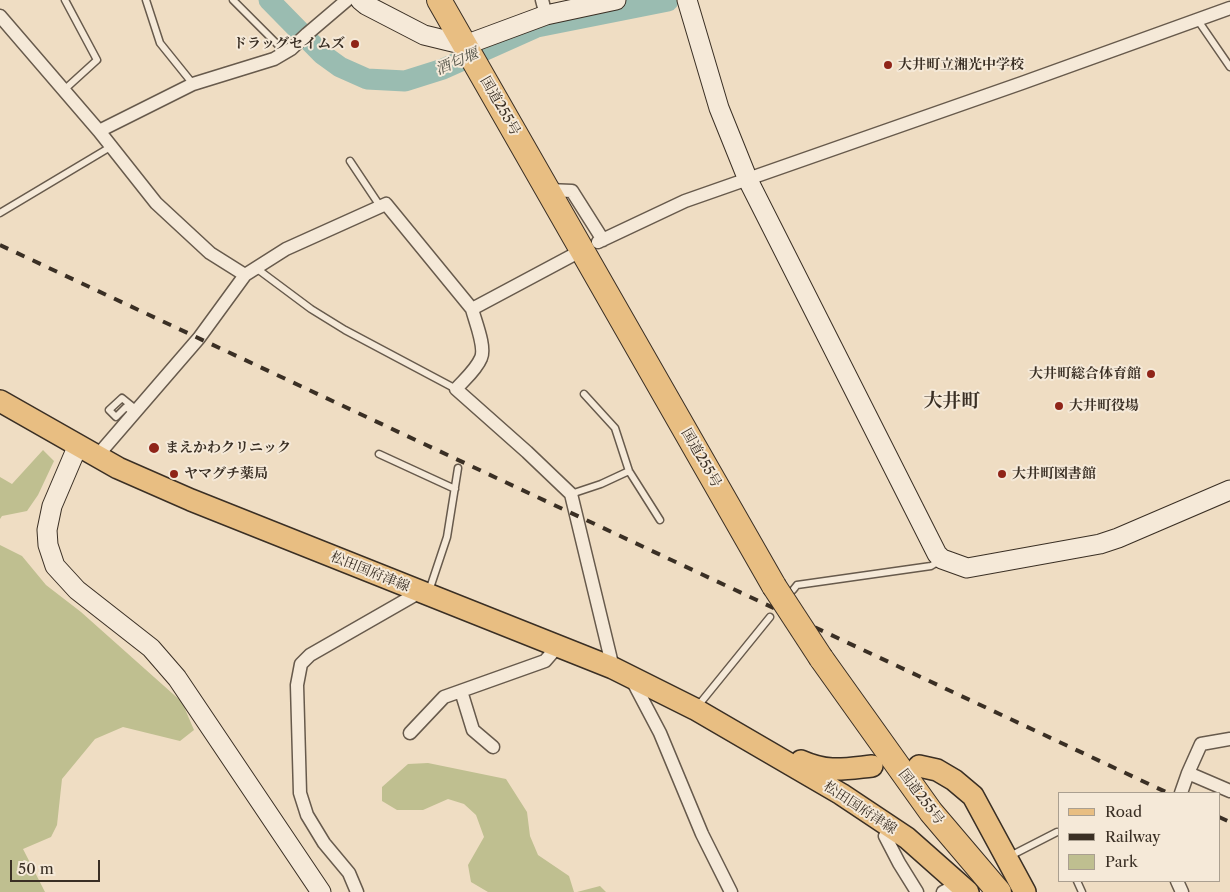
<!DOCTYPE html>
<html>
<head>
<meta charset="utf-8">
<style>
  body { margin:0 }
  #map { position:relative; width:1230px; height:892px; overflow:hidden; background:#efddc3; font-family:"Libre Caslon Text",serif }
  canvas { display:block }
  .legend { position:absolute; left:1058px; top:792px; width:162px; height:90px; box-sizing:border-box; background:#f5e9d8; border:1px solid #aa9f90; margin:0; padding:6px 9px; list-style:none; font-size:15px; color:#3a2f24 }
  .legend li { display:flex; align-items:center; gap:10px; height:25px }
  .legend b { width:25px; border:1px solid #aa9f90 }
  .scale { position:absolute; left:10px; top:860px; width:90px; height:22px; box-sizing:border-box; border:2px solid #3a2f24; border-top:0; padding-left:6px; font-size:15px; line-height:18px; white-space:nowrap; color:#3a2f24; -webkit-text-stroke:4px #f5e9d8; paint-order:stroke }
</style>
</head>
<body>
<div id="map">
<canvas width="1230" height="892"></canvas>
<ul class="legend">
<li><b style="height:6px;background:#e8be82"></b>Road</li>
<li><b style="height:6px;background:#3a2f24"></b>Railway</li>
<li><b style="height:14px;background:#bfbf90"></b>Park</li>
</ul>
<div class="scale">50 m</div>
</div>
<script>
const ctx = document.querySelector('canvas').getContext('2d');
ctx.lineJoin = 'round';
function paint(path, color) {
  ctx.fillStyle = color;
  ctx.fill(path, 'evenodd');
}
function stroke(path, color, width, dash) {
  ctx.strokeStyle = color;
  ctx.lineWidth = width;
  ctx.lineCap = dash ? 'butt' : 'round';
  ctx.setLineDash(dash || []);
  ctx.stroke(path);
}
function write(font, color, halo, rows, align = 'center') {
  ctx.font = font + ' "Libre Caslon Text","Noto Serif JP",serif';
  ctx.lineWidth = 4;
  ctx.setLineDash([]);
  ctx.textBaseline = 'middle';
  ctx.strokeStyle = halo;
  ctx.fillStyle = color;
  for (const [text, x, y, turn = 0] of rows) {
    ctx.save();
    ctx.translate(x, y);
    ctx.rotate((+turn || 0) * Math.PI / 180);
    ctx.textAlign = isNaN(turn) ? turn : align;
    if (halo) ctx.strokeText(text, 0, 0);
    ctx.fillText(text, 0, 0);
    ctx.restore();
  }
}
paint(new Path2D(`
  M43,450L54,461L38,495L27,511L2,516L0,519V477L12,484Z
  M0,545L22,556L46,585L81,612L182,702L194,730L180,741L123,727L95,739L62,779L57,825L51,837L23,849L45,892H0Z
  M428,763L506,779L527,812L530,836L538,855L569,876L574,892H488L471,882L468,865L484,837L476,815L464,804L448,799L423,810H397L382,801V787L408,764Z
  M600,886L606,892H577Z`), '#bfbf90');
stroke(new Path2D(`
  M269,0L322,54L340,67L367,79L405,81L443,69L537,27L668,1`), '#9abcb1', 21);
const lane = new Path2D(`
  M146,0L160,43L193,84
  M233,0L285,52
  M1197,19L1230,67
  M64,90L97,60L65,0
  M350,161L380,206
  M0,213L112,146
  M256,268L311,309L345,330L456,389
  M584,394L615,428L629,471L660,520
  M135,414L126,407L116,417L109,410L122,398L138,411
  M379,454L455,489
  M571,494L601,484L629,471
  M793,590L797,585L931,566L941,560
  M429,591L447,537L458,468
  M697,707L770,617
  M1016,853L1057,832
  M1077,881L1082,892`);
const street = new Path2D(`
  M542,0L546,15
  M0,16L99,131L156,203L210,253L245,275
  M99,131L193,84L274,59L291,49L307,34L347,0
  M548,190L572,191L603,240
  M598,242L685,201L1022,83L1230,8
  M472,309C475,321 486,347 481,358C476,370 465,379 456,389L527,452L571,494L613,668
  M98,455L199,338L245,275L286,249L386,204L472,309L575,254
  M631,678L660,733L702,834L731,892
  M461,691L473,730L493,747
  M410,733L444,697L545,661L558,646
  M1188,773L1201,744L1230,739
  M1181,793L1188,773L1230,791
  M885,836L899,863L917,892
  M1177,881L1182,892
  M357,892L349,873L324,843L307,815L300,793L297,685L301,664L310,655L420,592
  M943,892L953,887`);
const secondary = new Path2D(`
  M360,0L366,5L424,35L465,45L546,15L616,0
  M687,0L719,108L748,180L937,554L942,559L967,568L1100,544L1118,538L1230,490
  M78,445L52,506L47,530L48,545L55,566L77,590L151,648L177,678L321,892`);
const primary = new Path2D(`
  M0,401L118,468L191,500L613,668L695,709L841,794L907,838L968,892
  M801,761C828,773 844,769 872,766
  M919,766L937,770L954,780L973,796L1025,892`);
const highway = new Path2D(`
  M439,0L774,586
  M821,658L931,812L999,892`);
stroke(lane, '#675a4c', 9);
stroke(street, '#675a4c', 15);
stroke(secondary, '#3a2f24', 21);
stroke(primary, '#3a2f24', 24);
stroke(highway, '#3a2f24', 26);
stroke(lane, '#f5e9d8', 6);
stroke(street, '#f5e9d8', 12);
stroke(secondary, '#f5e9d8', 19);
stroke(primary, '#e8be82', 21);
stroke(highway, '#e8be82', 24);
stroke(new Path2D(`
  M0,245L1168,793
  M1219,817L1230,822`), '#3a2f24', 4, [9, 9]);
const highwayBridge = new Path2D(`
  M774,586L821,658`);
stroke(highwayBridge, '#3a2f24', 26, []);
stroke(highwayBridge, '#e8be82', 24);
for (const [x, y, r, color] of [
  [355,44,5,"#8f2418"],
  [888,65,5,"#8f2418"],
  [1151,374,5,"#8f2418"],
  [1059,406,5,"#8f2418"],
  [154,448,6,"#8f2418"],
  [174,474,5,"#8f2418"],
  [1002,474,5,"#8f2418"]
]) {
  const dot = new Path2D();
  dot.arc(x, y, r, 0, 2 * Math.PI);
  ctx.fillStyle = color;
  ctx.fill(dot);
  stroke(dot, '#f5e9d8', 2);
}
write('bold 14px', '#3a2f24', '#f5e9d8', [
  ["ドラッグセイムズ",345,44,"right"],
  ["大井町立湘光中学校",898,65],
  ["大井町総合体育館",1141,374,"right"],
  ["大井町役場",1069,406],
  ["まえかわクリニック",165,448],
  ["ヤマグチ薬局",184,474],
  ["大井町図書館",1012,474]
], 'left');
write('14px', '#3a2f24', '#f5e9d8', [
  ["国道255号",500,106,60],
  ["国道255号",701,458,60],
  ["松田国府津線",370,572,22],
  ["国道255号",921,797,53],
  ["松田国府津線",860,808,33]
]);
write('italic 15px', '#525247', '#f5e9d8', [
  ["酒匂堰",457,62,-23]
]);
write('bold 19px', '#3a2f24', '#f5e9d8', [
  ["大井町",952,402]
]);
</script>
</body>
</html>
